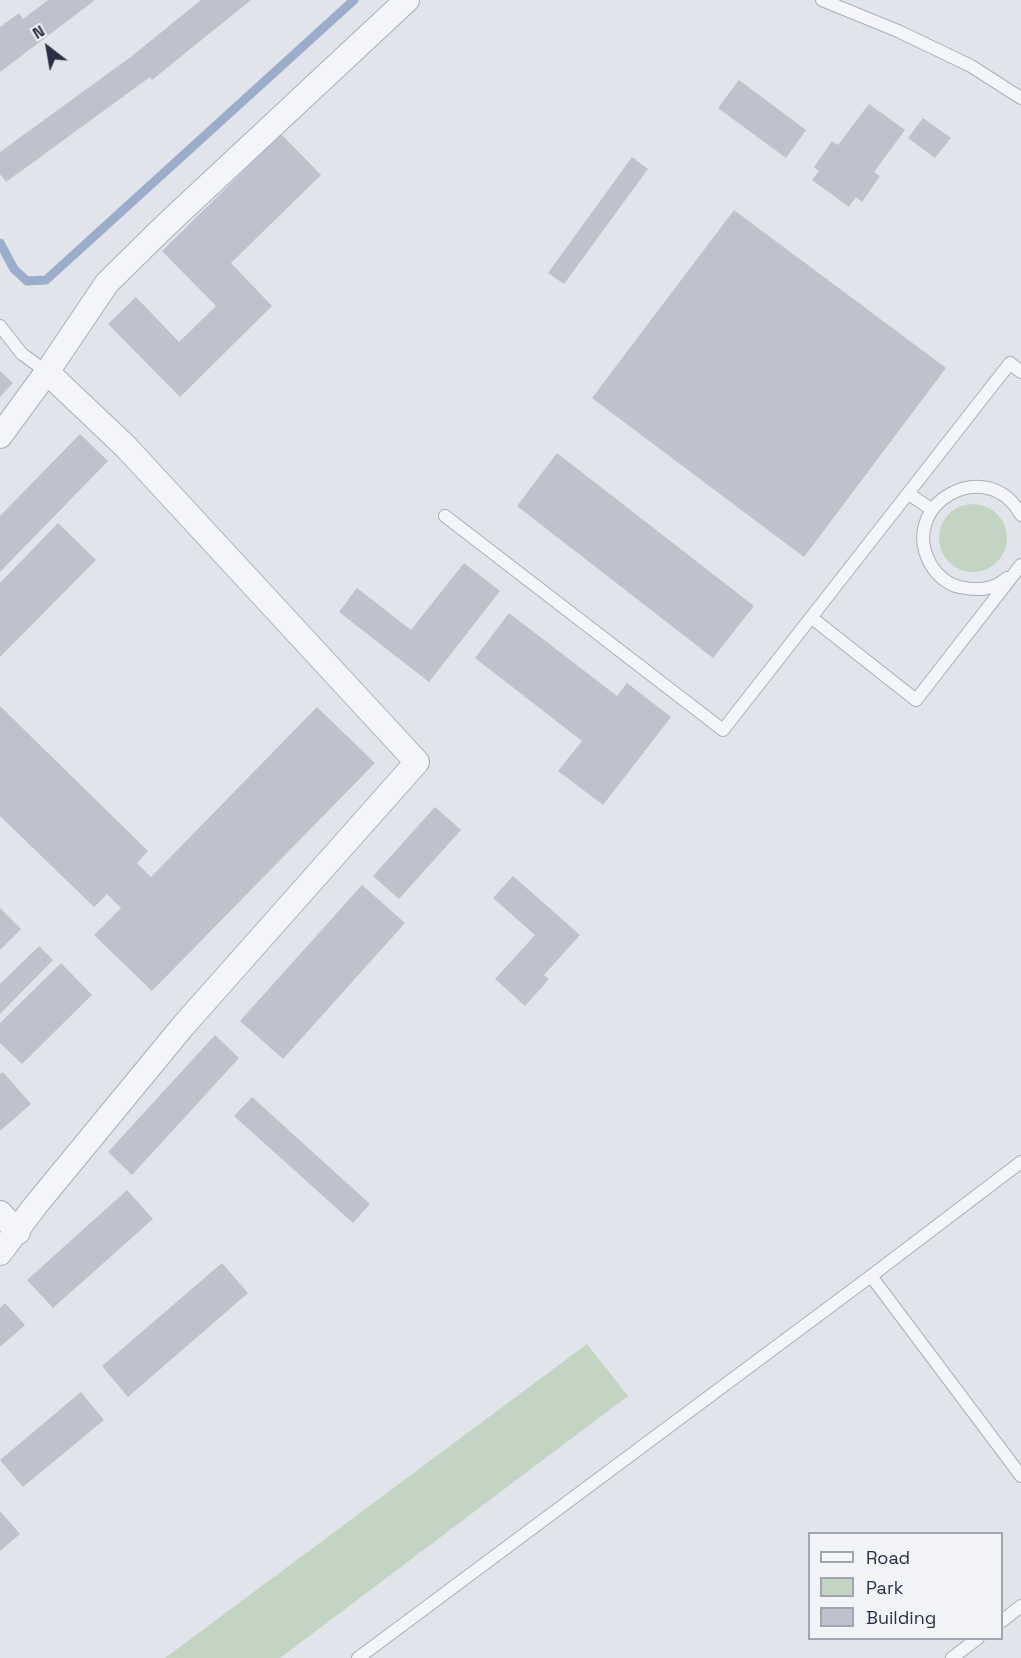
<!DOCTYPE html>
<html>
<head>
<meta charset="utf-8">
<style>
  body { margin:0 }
  #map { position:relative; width:1021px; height:1658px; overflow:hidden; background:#e1e4ea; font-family:"Space Grotesk",sans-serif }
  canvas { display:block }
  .legend { position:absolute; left:808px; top:1532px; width:195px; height:108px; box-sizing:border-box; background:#f1f3f7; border:2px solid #a1a5af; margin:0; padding:8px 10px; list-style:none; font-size:18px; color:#282f43 }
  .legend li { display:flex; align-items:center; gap:12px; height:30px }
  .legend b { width:30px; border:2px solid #a1a5af }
  .north { position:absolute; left:18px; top:18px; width:60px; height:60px; -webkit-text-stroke:4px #f1f3f7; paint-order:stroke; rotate:329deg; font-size:16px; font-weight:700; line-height:24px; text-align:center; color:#282f43 }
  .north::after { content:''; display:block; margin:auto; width:21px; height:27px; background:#282f43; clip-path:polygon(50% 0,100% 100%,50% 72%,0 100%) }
</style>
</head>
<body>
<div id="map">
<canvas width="1021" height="1658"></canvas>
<ul class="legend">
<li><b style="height:8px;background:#f4f5f8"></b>Road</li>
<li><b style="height:16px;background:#c4d4c2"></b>Park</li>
<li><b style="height:16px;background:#bec2cd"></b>Building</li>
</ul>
<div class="north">N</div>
</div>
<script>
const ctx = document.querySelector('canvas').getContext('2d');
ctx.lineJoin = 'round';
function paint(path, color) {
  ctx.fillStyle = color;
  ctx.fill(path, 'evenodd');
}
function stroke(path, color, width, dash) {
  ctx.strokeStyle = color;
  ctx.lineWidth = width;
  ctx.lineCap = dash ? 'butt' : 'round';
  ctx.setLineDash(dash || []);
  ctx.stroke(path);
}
paint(new Path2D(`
  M939 538a34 34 0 1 1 68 0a34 34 0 1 1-68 0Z
  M587,1344L628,1396L280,1658H165Z`), '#c4d4c2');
stroke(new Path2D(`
  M0,243L14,269L27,281L46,280L354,0`), '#9badcb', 9);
paint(new Path2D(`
  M48,0H95L0,72V27L19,13L23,19Z
  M201,0H251L152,80L150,77L6,182L0,174V152L132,56Z
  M739,80L806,130L786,158L718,108Z
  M869,104L905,130L874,172L880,176L862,202L856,197L849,207L812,180L819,171L814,167L832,141L838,145Z
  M923,118L951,138L935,158L908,138Z
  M281,134L321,175L231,263L272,306L180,397L108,324L136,297L179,342L216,306L162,251Z
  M632,157L648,169L564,284L548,273Z
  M734,210L946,368L804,557L592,398Z
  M0,371L13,383L0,397Z
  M80,434L108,461L0,572V516Z
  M557,453L754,606L713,658L517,506Z
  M58,523L96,560L0,657V583Z
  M464,563L500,591L429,682L339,612L357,588L411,630Z
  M509,613L617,696L627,683L671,717L603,805L558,771L582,741L475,658Z
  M0,706L148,851L137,863L151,877L317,707L375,763L152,991L94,935L121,908L107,894L94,907L0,816Z
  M435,807L461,830L399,899L373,876Z
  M513,876L580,935L544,975L549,979L525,1006L495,979L535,935L493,898Z
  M362,885L405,923L283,1059L240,1021Z
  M0,908L21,929L0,950Z
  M39,946L53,960L0,1014V984Z
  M61,963L92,995L22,1064L0,1043V1023Z
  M215,1035L239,1058L132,1175L108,1152Z
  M3,1072L31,1104L0,1131V1074Z
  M252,1097L370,1204L353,1223L234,1116Z
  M127,1190L153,1219L53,1308L27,1280Z
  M222,1263L248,1293L128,1397L102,1366Z
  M5,1303L25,1325L0,1347V1308Z
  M81,1392L104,1420L23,1487L0,1460Z
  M0,1511L20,1534L0,1551Z`), '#bec2cd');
const lane = new Path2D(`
  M822,0L898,31L971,66L1021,98
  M0,326L22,354L47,372
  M909,494L931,509
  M445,516L723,730L1010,363L1021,372
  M1007,578C993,590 978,591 960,587C948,585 937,575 931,565C896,504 988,453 1021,515
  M812,618L916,700L1021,565
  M871,1276L1021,1476
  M1002,1621L1021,1606
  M358,1658L871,1276L1021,1162
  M952,1658L978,1638`);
const street = new Path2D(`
  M0,436L47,372L107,283L166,225L407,0
  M0,1213L18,1232
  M0,1253L35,1206L183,1026L417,762L126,447L47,372`);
stroke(lane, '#aaaeb8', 14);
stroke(street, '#aaaeb8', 26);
stroke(lane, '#f4f5f8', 12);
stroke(street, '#f4f5f8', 24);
</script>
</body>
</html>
